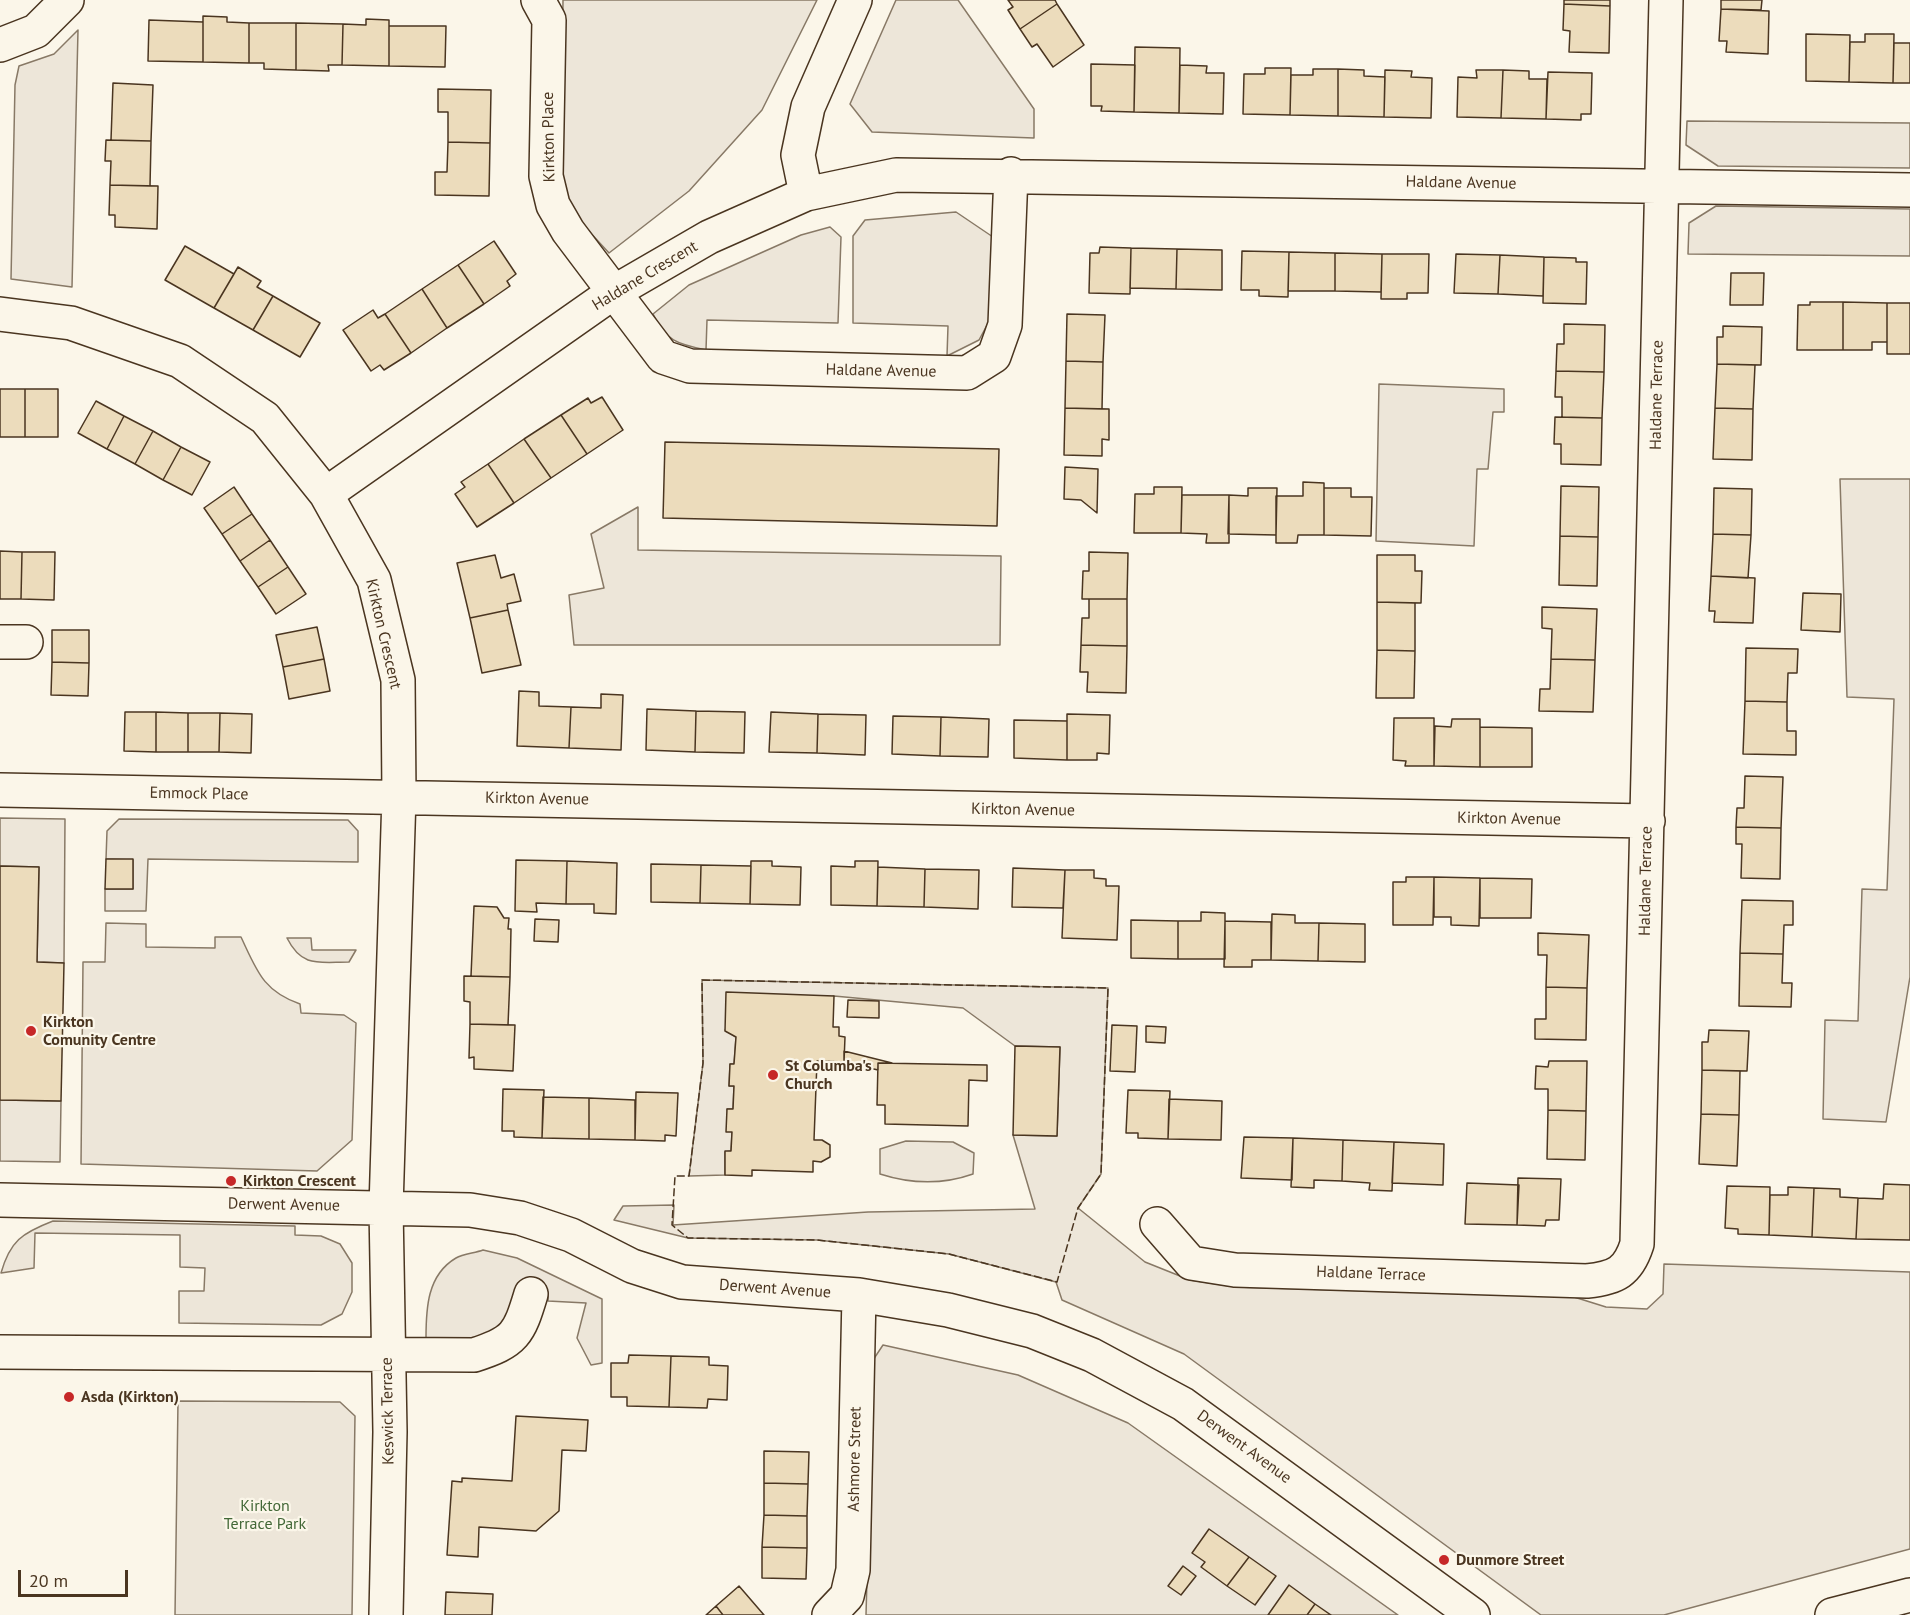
<!DOCTYPE html>
<html>
<head>
<meta charset="utf-8">
<style>
  body { margin:0 }
  #map { position:relative; width:1910px; height:1615px; overflow:hidden; background:#fbf6e9; font-family:"PT Sans",sans-serif }
  canvas { display:block }
  .scale { position:absolute; left:18px; top:1570px; width:110px; height:27px; box-sizing:border-box; border:3px solid #4a3520; border-top:0; padding-left:8px; font-size:18px; line-height:21px; white-space:nowrap; color:#4a3520; -webkit-text-stroke:4px #fbf6e9; paint-order:stroke }
</style>
</head>
<body>
<div id="map">
<canvas width="1910" height="1615"></canvas>
<div class="scale">20 m</div>
</div>
<script>
const ctx = document.querySelector('canvas').getContext('2d');
ctx.lineJoin = 'round';
function paint(path, color) {
  ctx.fillStyle = color;
  ctx.fill(path, 'evenodd');
}
function stroke(path, color, width, dash) {
  ctx.strokeStyle = color;
  ctx.lineWidth = width;
  ctx.lineCap = dash ? 'butt' : 'round';
  ctx.setLineDash(dash || []);
  ctx.stroke(path);
}
function write(font, color, halo, rows, align = 'center') {
  ctx.font = font + ' "PT Sans",sans-serif';
  ctx.lineWidth = 4.5;
  ctx.setLineDash([]);
  ctx.textBaseline = 'middle';
  ctx.strokeStyle = halo;
  ctx.fillStyle = color;
  for (const [text, x, y, turn = 0] of rows) {
    ctx.save();
    ctx.translate(x, y);
    ctx.rotate((+turn || 0) * Math.PI / 180);
    ctx.textAlign = isNaN(turn) ? turn : align;
    if (halo) ctx.strokeText(text, 0, 0);
    ctx.fillText(text, 0, 0);
    ctx.restore();
  }
}
const green = new Path2D(`
  M563,0H817L762,110L689,191L609,253L574,215L561,181Z
  M896,0H958L1034,109V138L872,132L850,104Z
  M78,30L72,287L11,279L15,85L19,66L54,54Z
  M1687,121L1910,123V168L1718,166L1686,145Z
  M1716,206L1910,209V256L1688,254L1689,223Z
  M956,212L993,237L992,316L979,340L947,356L948,326L853,323V236L865,220Z
  M830,227L841,237L838,323L707,320L706,350C677,344 666,341 653,314L689,285L801,235Z
  M1379,384L1504,389V412H1493L1488,469H1477L1474,546L1376,541Z
  M1840,479H1910V977L1886,1122L1823,1119L1825,1020L1858,1021L1862,889L1887,890L1894,699L1847,697Z
  M638,507V550L1001,556L1000,645H574L569,595L604,588L591,534Z
  M0,818L65,819L64,963L37,962L39,867L0,866Z
  M119,819L348,820L358,831V862L148,859L146,911H105V889H133V860L106,859L107,831Z
  M106,923L146,924V947L215,948V937H241C257,971 263,991 300,1004L301,1013L344,1015L356,1023L352,1140L317,1171L81,1164L83,962H105Z
  M287,938H311L312,950H356L349,962C319,962 302,968 287,938Z
  M702,980L1108,988L1101,1174L1078,1208L1145,1262L1190,1280L1236,1287L1574,1297L1606,1307L1647,1309L1663,1294L1664,1264L1910,1272V1549L1664,1615H1541L1184,1354L1062,1300L1056,1282L949,1254L817,1240L688,1238L614,1220L623,1206L674,1205L673,1225L868,1212L1035,1209L1013,1135L1057,1136L1060,1047L1015,1046L963,1008L834,996L725,1030L736,1037L734,1064H730L729,1086H734L733,1109H727L732,1132L731,1151L725,1152V1175L689,1176L703,1063Z
  M0,1100L61,1101L60,1162L0,1161Z
  M906,1141L953,1142L974,1153L973,1174C942,1185 911,1184 880,1174V1149Z
  M53,1221L295,1226V1235L321,1236L340,1244L352,1263V1292L342,1314L321,1325L179,1323V1291H204L205,1268L180,1267V1235L35,1233L34,1268L1,1273C10,1241 22,1233 53,1221Z
  M483,1250L517,1258L602,1299V1363L591,1365L577,1338L586,1303L548,1301V1292L516,1291C514,1298 514,1309 510,1315C491,1344 456,1339 426,1338C426,1309 427,1275 456,1258C463,1254 475,1253 483,1250Z
  M883,1345L1018,1375L1128,1423L1398,1615H866L873,1360Z
  M178,1401L340,1402L355,1416L352,1615H175Z`);
paint(green, '#ede6d9');
stroke(green, '#887966', 1.5);
const building = new Path2D(`
  M1008,0H1055L1057,4L1020,29L1008,10L1013,7Z
  M1564,0H1610V6L1564,4Z
  M1721,0H1762L1761,10L1721,9Z
  M1057,4L1084,45L1053,67L1037,44L1032,47L1020,29Z
  M1564,4L1610,6L1609,53L1569,52L1570,31L1563,30Z
  M1721,9L1769,11L1768,54L1726,52L1727,41H1719Z
  M203,16L227,17V22L249,23V63L203,62Z
  M366,19L389,20V66L342,65L343,24L366,25Z
  M149,20L203,22V62L148,61Z
  M249,23H296V70L264,69V63H249Z
  M296,23L343,24L342,65H328L329,71L296,70Z
  M389,26H446L445,67L389,66Z
  M1806,34L1850,35L1849,82L1806,81Z
  M1865,34H1894L1893,83L1849,82L1850,42H1865Z
  M1894,43H1910V83H1893Z
  M1135,47L1180,48L1179,113L1134,112Z
  M1091,64L1135,65L1134,112L1101,111L1102,106H1091Z
  M1180,65L1207,66L1206,73H1224L1223,114L1179,113Z
  M1265,68H1291L1290,115L1243,114L1244,74H1265Z
  M1313,69H1338V116L1290,115L1291,75H1313Z
  M1338,69L1364,70V76L1385,77L1384,117L1338,116Z
  M1385,70L1412,71L1411,77L1432,78L1431,118L1384,117Z
  M1476,70H1503L1501,118L1457,117L1458,77L1477,78Z
  M1503,70L1529,71V79H1547L1546,119L1501,118Z
  M1548,72L1592,73L1591,114H1581V120L1546,119Z
  M113,83L153,85L151,141L111,140Z
  M438,89L491,90L490,143L448,142V112H438Z
  M106,140L151,141L150,186L110,185L111,161H105Z
  M448,142L490,143L489,196L435,195V172H447Z
  M110,185L158,186L157,229L115,227V215H109Z
  M494,241L516,274L507,281L510,286L484,304L458,265Z
  M185,246L234,274L214,308L165,280Z
  M1100,247L1131,248L1130,294L1089,293L1090,253H1099Z
  M1131,248L1177,249L1176,289L1130,288Z
  M1177,249L1222,250V290L1176,289Z
  M1242,251L1289,252L1288,297L1259,296V290H1241Z
  M1289,252L1335,253V291H1288Z
  M1335,253L1382,254L1381,292L1335,291Z
  M1382,254H1429L1428,293H1407V299H1381Z
  M1456,254L1500,255L1498,294L1454,293Z
  M1500,255L1544,257L1543,296L1498,294Z
  M1544,257L1576,258V262H1587L1586,304L1543,303Z
  M458,265L484,304L447,328L422,289Z
  M238,267L261,281L257,287L273,296L253,330L214,308Z
  M1731,273H1764L1763,305H1730Z
  M422,289L447,328L411,353L385,314Z
  M273,296L320,323L300,357L253,330Z
  M1810,302H1843V350H1797L1798,305H1810Z
  M1843,302L1887,303V342H1872V350H1843Z
  M1887,303H1910V354H1887Z
  M373,310L378,318L385,314L411,353L384,370L380,365L371,371L343,330Z
  M1067,314L1105,315L1103,362L1066,361Z
  M1564,324L1605,325L1604,372L1556,371L1557,344H1564Z
  M1723,326L1762,327L1761,365L1717,364V337H1723Z
  M1066,361L1103,362L1102,409L1065,408Z
  M1717,364L1755,365L1753,409L1715,408Z
  M1556,371L1604,372L1602,418L1562,417V397H1555Z
  M0,389H25V437H0Z
  M25,389H58V437H25Z
  M602,397L623,430L587,454L561,415L588,398L591,403Z
  M96,401L124,416L107,449L78,433Z
  M1065,408L1109,409V440L1102,439V456L1064,455Z
  M1715,408L1753,409L1752,460L1713,459Z
  M561,415L587,454L551,478L524,439Z
  M124,416L153,431L135,464L107,449Z
  M1555,417L1602,418L1601,465L1561,464V444H1554Z
  M153,431L181,447L163,480L135,464Z
  M524,439L551,478L514,503L488,464Z
  M665,442L999,449L997,526L663,518Z
  M181,447L210,462L192,495L163,480Z
  M488,464L514,503L477,527L455,494L465,487L461,482Z
  M1065,467L1098,469L1097,513L1081,500L1064,499Z
  M1303,482L1324,483V535H1298L1297,543H1276V496H1303Z
  M1561,486L1599,487L1598,537L1560,536Z
  M234,487L252,514L222,534L204,508Z
  M1154,487H1182L1181,533H1134L1135,494H1154Z
  M1248,488H1277L1276,535L1228,534L1229,495L1248,496Z
  M1324,488H1351V497H1372L1371,536L1324,535Z
  M1714,488L1752,489L1751,535L1713,534Z
  M1182,495H1229V543H1206L1207,534L1181,533Z
  M252,514L270,540L240,561L222,534Z
  M1713,534L1751,535L1748,578L1711,576Z
  M1560,536L1598,537L1597,586L1559,585Z
  M270,540L288,567L258,587L240,561Z
  M0,551L22,552L21,599H0Z
  M22,552H55L54,600L21,599Z
  M1089,552L1128,553L1127,599H1082L1083,571H1089Z
  M495,555L501,578L514,574L521,601L507,604L508,610L470,618L457,563Z
  M1377,555H1415V571H1422L1421,603L1377,602Z
  M288,567L306,594L276,614L258,587Z
  M1711,576L1755,578L1753,623L1714,622L1715,611H1709Z
  M1803,593L1841,594L1840,632L1801,630Z
  M1089,599H1127V646L1081,645L1082,618H1089Z
  M1377,602L1415,603V651L1377,650Z
  M1542,607L1597,609L1595,660L1551,659L1552,629L1542,628Z
  M508,610L521,665L482,673L470,618Z
  M317,627L324,659L283,667L276,635Z
  M52,630H89V663L52,662Z
  M1081,645L1127,646L1126,693L1087,692L1088,672H1080Z
  M1746,648L1798,649L1797,673H1788L1787,702L1745,701Z
  M1377,650L1415,651L1414,698H1376Z
  M324,659L330,691L289,699L283,667Z
  M1551,659L1595,660L1593,712L1539,711L1540,689H1550Z
  M52,662L89,663L88,696L51,695Z
  M519,691L539,692V706L571,707L569,748L517,746Z
  M601,694L623,695L621,750L569,748L571,707L601,708Z
  M1745,701L1787,702V731H1796V755L1743,754Z
  M647,709L696,711L695,752L646,750Z
  M696,711L745,712L744,753L695,752Z
  M125,712H156V752L124,751Z
  M156,712L188,713V752H156Z
  M771,712L818,714L817,753L769,752Z
  M188,713H220L219,752H188Z
  M220,713L252,714L251,753L219,752Z
  M818,714L866,715L865,755L817,753Z
  M1067,714L1110,715L1109,754L1097,753V760H1067Z
  M893,716L941,717L940,756L892,754Z
  M941,717L989,719L988,757L940,756Z
  M1394,718H1434V766H1405L1406,761L1393,760Z
  M1452,719H1480V767L1434,766L1435,726L1451,727Z
  M1014,720L1067,721V760L1014,758Z
  M1480,727L1532,728V767H1480Z
  M1745,776L1783,777L1781,828L1736,827L1737,808H1744Z
  M1736,827L1781,828L1780,879L1741,878L1742,844H1736Z
  M106,859H133V889H105Z
  M516,860L567,861L566,904L536,903L537,912L515,911Z
  M567,861L617,863L616,914L594,913V904H566Z
  M751,861H772V866L801,867L800,905L750,904Z
  M855,861H878L877,906L831,905V866L855,867Z
  M651,864L701,865L700,903L651,902Z
  M701,865L751,866L750,904L700,903Z
  M0,866L39,867L37,962L64,963L61,1101L0,1100Z
  M878,867L925,869L924,907L877,906Z
  M1013,868L1065,870L1063,908L1012,907Z
  M925,869L979,870L978,909L924,907Z
  M1065,870H1094V878L1106,879V886H1119L1117,940L1062,938Z
  M1406,877H1434L1433,925H1393V882H1406Z
  M1434,877L1480,878L1479,926L1451,925V917H1434Z
  M1480,878L1532,879L1531,918H1480Z
  M1742,900L1793,901V925H1784L1783,954L1740,953Z
  M474,906L497,907L504,918H509L508,929H511L510,977L471,976Z
  M1201,912L1225,913V959H1178V921H1201Z
  M1272,914L1295,915V923H1319L1318,961L1271,960Z
  M535,919L559,920L558,942L534,941Z
  M1131,920L1178,921V959L1131,958Z
  M1225,921L1271,922V960H1252V967H1224Z
  M1319,923L1365,924V962L1318,961Z
  M1538,933L1589,935L1587,988L1546,987L1547,955H1538Z
  M1740,953L1783,954L1782,983H1792L1791,1007L1739,1006Z
  M464,976L510,977L508,1025L470,1024V1002L464,1001Z
  M1546,987L1587,988L1586,1040L1535,1039V1019H1546Z
  M726,992L834,996L833,1027H839V1036L845,1037L844,1062L817,1061L814,1140H822L830,1145V1157L821,1162L813,1161V1172L752,1170V1176L725,1175V1151H731L732,1132H726L727,1109H733L734,1086H729L730,1064H734L736,1037L725,1031Z
  M848,1000L879,1001V1018L847,1017Z
  M470,1024L515,1025L513,1071L474,1069V1057L469,1058Z
  M1112,1025L1137,1026L1135,1072L1110,1071Z
  M1146,1026L1166,1027L1165,1043L1146,1042Z
  M1709,1030L1749,1031L1747,1071L1702,1070V1042H1708Z
  M1015,1046L1060,1047L1057,1136L1013,1135Z
  M844,1051L892,1063H878V1070L844,1062Z
  M1549,1061H1587L1586,1111L1548,1110V1089H1535L1536,1066L1548,1067Z
  M878,1063L987,1065V1081L969,1080L968,1126L885,1124V1105H877Z
  M1702,1070L1740,1071L1739,1115L1701,1114Z
  M503,1089L544,1090L542,1138L514,1137V1131H502Z
  M1128,1090L1170,1091L1168,1139L1138,1138V1133H1126Z
  M636,1092L678,1093L676,1136L665,1135V1141L635,1140Z
  M543,1097L589,1098V1139L542,1138Z
  M589,1098L635,1100V1140L589,1139Z
  M1169,1099L1222,1101L1221,1140L1168,1139Z
  M1548,1110L1586,1111L1585,1160L1547,1159Z
  M1701,1114L1739,1115L1737,1166L1699,1164Z
  M1244,1137L1293,1138L1292,1180L1241,1178Z
  M1293,1138L1343,1140L1342,1181L1314,1180V1188L1291,1187Z
  M1343,1140L1394,1142L1392,1191L1369,1190L1370,1183L1342,1181Z
  M1394,1142L1444,1144L1443,1185L1392,1183Z
  M1518,1178L1561,1179L1559,1220H1546L1545,1226L1517,1225Z
  M1467,1183L1519,1185L1517,1225L1465,1224Z
  M1884,1184L1910,1185V1240L1856,1239L1858,1198L1883,1199Z
  M1727,1186L1770,1187L1769,1235L1738,1234V1229L1725,1228Z
  M1788,1187L1814,1188L1812,1237L1769,1235L1770,1195H1788Z
  M1814,1188L1840,1189V1197L1858,1198L1856,1239L1812,1237Z
  M629,1355L671,1356L669,1407L627,1406V1397H611V1363H628Z
  M671,1356L709,1357V1365L728,1366L727,1400L708,1399L707,1408L669,1407Z
  M516,1416L588,1420L586,1451L562,1450L559,1511L536,1531L479,1527L478,1557L447,1555L452,1481L462,1482V1478L512,1481Z
  M764,1451L809,1452L808,1484L764,1483Z
  M764,1483L808,1484L807,1516L764,1515Z
  M764,1515L807,1516V1548L762,1547Z
  M1209,1529L1249,1557L1227,1586L1201,1567L1205,1562L1192,1553Z
  M762,1547L807,1548L806,1579L762,1578Z
  M1249,1557L1276,1576L1255,1605L1227,1586Z
  M1183,1566L1196,1576L1181,1595L1168,1586Z
  M1289,1585L1315,1604L1307,1615H1268Z
  M739,1586L764,1615H723L716,1606Z
  M446,1592L493,1594L492,1615H445Z
  M1315,1604L1331,1615H1307Z
  M716,1606L723,1615H706Z`);
paint(building, '#ecdcbc');
stroke(building, '#4a3520', 1.5);
const minor = new Path2D(`
  M538,0L549,20L546,176L553,205L568,231L663,357L690,366L967,373L994,356L1005,325L1011,174
  M0,45L36,31L67,0
  M806,194L896,175L1910,190
  M0,314L71,323L180,361L265,418L326,494L374,580L398,680L399,796L386,1207L390,1432L386,1615
  M326,494L614,292L709,237L806,194L798,155L808,107L855,0
  M0,642H26
  M0,790L1648,821
  M0,1200L470,1210L520,1218L571,1235L632,1266L682,1282L859,1295L948,1310L1032,1331L1092,1355L1183,1404L1473,1615
  M1157,1224L1191,1263L1235,1270L1587,1281C1616,1278 1628,1272 1637,1244L1666,0
  M0,1352L474,1355C515,1342 519,1334 531,1294
  M829,1615L847,1596L853,1570L859,1295
  M1832,1615L1910,1595`);
stroke(minor, '#4a3520', 36);
stroke(minor, '#fbf6e9', 33);
stroke(new Path2D(`
  M702,980L1108,988L1101,1174L1078,1208L1057,1282L949,1254L817,1240L688,1238L672,1225L675,1176H689L703,1063Z`), '#4a3520', 1.5, [8, 3]);
for (const [x, y, r, color] of [
  [31,1031,6,"#c62828"],
  [773,1075,6,"#c62828"],
  [231,1181,6,"#c62828"],
  [69,1397,6,"#c62828"],
  [1444,1560,6,"#c62828"]
]) {
  const dot = new Path2D();
  dot.arc(x, y, r, 0, 2 * Math.PI);
  ctx.fillStyle = color;
  ctx.fill(dot);
  stroke(dot, '#fbf6e9', 2);
}
write('16px', '#4a3520', '#fbf6e9', [
  ["Kirkton Place",549,137,-91],
  ["Haldane Avenue",1461,183,1],
  ["Haldane Crescent",645,276,-31],
  ["Haldane Avenue",881,371,1],
  ["Haldane Terrace",1657,395,-89],
  ["Kirkton Crescent",383,634,77],
  ["Emmock Place",199,794,1],
  ["Kirkton Avenue",537,799,1],
  ["Kirkton Avenue",1023,810,1],
  ["Kirkton Avenue",1509,819,1],
  ["Haldane Terrace",1646,881,-89],
  ["Derwent Avenue",284,1205,1],
  ["Haldane Terrace",1371,1274,2],
  ["Derwent Avenue",775,1289,4],
  ["Keswick Terrace",388,1411,-91],
  ["Derwent Avenue",1244,1447,36],
  ["Ashmore Street",855,1459,-89]
]);
write('bold 16px', '#4a3520', '#fbf6e9', [
  ["Kirkton",43,1022],
  ["Comunity Centre",43,1040],
  ["St Columba's",785,1066],
  ["Church",785,1084],
  ["Kirkton Crescent",243,1181],
  ["Asda (Kirkton)",81,1397],
  ["Dunmore Street",1456,1560]
], 'left');
write('16px', '#436837', '#fbf6e9', [
  ["Kirkton",265,1506],
  ["Terrace Park",265,1524]
]);
</script>
</body>
</html>
